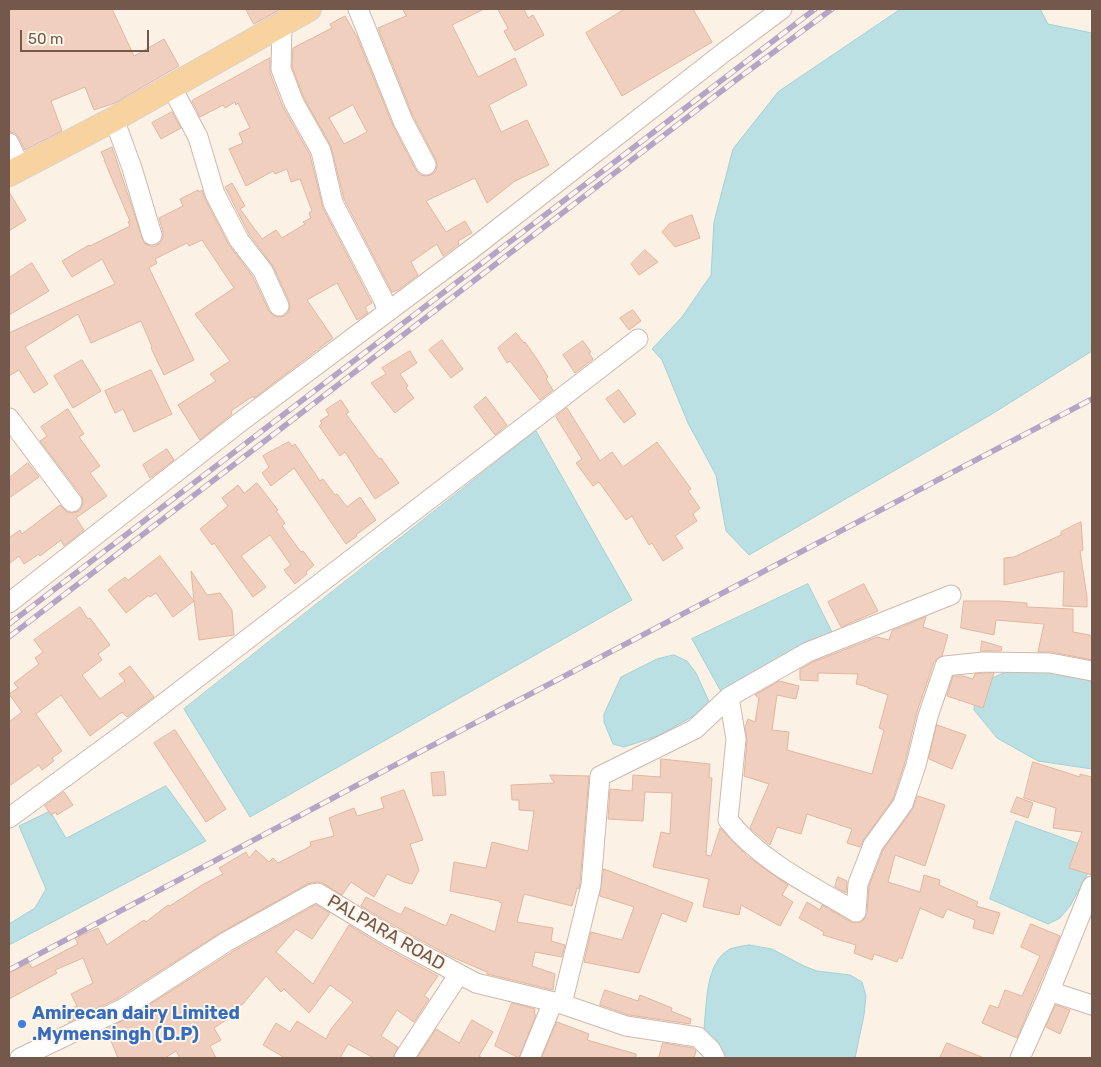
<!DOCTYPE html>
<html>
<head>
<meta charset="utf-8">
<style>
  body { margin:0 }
  #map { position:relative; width:1101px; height:1067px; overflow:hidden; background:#fbf2e5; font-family:Rubik,sans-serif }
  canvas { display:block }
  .frame { position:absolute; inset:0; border:10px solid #73584b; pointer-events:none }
  .scale { position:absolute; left:20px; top:30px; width:129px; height:22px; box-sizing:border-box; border:2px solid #73584b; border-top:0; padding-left:6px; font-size:15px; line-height:18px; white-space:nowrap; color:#73584b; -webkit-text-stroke:4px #fef6eb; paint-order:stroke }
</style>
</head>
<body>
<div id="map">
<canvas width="1101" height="1067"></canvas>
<div class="frame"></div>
<div class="scale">50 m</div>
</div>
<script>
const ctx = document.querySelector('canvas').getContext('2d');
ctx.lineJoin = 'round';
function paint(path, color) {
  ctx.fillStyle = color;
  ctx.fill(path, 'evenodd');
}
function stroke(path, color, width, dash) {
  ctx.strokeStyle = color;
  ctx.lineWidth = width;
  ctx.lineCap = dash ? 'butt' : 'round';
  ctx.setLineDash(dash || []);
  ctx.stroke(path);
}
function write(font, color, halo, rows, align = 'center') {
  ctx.font = font + ' Rubik,sans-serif';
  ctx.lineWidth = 4;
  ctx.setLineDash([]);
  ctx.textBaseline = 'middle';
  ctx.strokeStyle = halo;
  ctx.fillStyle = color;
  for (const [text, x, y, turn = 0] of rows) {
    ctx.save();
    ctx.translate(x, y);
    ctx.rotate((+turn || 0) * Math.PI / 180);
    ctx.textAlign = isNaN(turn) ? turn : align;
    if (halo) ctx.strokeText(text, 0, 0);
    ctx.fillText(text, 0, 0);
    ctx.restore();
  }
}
const water = new Path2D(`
  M901,9H1040L1048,24L1092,33V351L992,414L749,555L726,531L716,475L688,423L662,360L652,349L682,317L711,275L714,222L733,149L778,92Z
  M536,431L632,600L250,817L184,709Z
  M808,584L834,636L724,697L692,639Z
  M674,655L687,661L696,673L711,706L658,736L624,747L613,744L604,722V714L621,677L657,659Z
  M1013,670L1067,673L1092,682V769L1038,761L997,738L974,710L975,693L994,677Z
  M166,786L206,841L9,945V924L35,908L46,889L19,826L50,811L66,838Z
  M1016,821L1091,848L1090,869L1070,906L1060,918L1048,924L990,899Z
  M749,945L772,949L804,966L817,971L850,975L862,982L866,996L864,1015L855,1058H721L705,1034L704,1028C707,1004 705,962 730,949C735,947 743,946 749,945Z`);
paint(water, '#bae0e4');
stroke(water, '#a1d0d6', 1);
const building = new Path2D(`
  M9,9H112L134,56L164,39L179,66L115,103L94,110L85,87L51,101L62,131L25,150L19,138L15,133L10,132L9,128Z
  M246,9H281L254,24Z
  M403,9H484L452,25L478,77L515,58L527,85L489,105L501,132L527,120L549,165L515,181L487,203L475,178L426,201L446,232L465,221L472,233L458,241L459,244L443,256L437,244L411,262L418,275L398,290L392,292L344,199L331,146L304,98L292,67L293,48L332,28L330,24L345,16L357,37L393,126L416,170L420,175L426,176L431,175L436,171L437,165L436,160L413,116L378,28L406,16ZM353,105L367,132L344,144L329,118Z
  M498,9H524L528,18L533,15L544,35L515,51L504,31L508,29Z
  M625,9H693L712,42L622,96L586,33Z
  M270,58V73L283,107L310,155L323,208L372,303L365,307L368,313L357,320L337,283L307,300L333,338L254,398L253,396L231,411L232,414L200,440L178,405L216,381L210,374L230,361L195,314L234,288L202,240L189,246L187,243L155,259L157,263L149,268L194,360L164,375L151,348L152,347L141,321L91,343L78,314L25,347L48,384L34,393L19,370L9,376V333L115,284L102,259L72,277L62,261L89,245L90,246L130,226L128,222L130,221L104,160H105L101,152L112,147L144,243L150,246H155L160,243L163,238V232L159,218L183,206L180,199L198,190L199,192L202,190L205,199L229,245L253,277L269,311L273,315L278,317L284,316L288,313L290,308L289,301L273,266L249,234L225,187L232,183L245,206L240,209L262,239L276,230L282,238L305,224L303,222L311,218L309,213L312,211L300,179L291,182L287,169L275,174L273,171L246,186L229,149L243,143L239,133L250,128L238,103L236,105L235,102L225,108L223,105L200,117L192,101Z
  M172,112L181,128L161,139L152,123Z
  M9,192L26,220L9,231Z
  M692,215L700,238L675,247L662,232L669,224Z
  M645,250L658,262L639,275L631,264Z
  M32,263L49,291L9,315V278Z
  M633,310L641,321L629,330L620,318Z
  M516,333L524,343L525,342L537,359L548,377L546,379L553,390L540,400L510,361L507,363L498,348Z
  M442,340L463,369L451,378L429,350Z
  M583,341L591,352L589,353L593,359L575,373L563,355Z
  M410,351L417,363L400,374L408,386L406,388L414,398L395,413L371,383L386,374L382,368Z
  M82,360L101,391L73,408L54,376Z
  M151,370L172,414L134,432L123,409L115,413L105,391Z
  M619,390L636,414L624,423L606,399Z
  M486,397L507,425L495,435L474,407Z
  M341,400L349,412L346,414L379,459L381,458L399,483L375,499L345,452L340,456L319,426L322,423L320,421L329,415L326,410Z
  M567,408L600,461L612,452L623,467L657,442L691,489L688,491L700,508L693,514L697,521L675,536L683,548L663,561L652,543L649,545L632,516L626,520L599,482L593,486L576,463L582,459L556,417Z
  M68,409L84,434L79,437L100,466L90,473L107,496L76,518L84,530L64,546L61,540L40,556L39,554L24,564L19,556L9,564V538L20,530L22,534L60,505L67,512L73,513L79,511L82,506L83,500L81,495L40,441L47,436L41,427Z
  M289,442L292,446L295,444L320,481L323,479L335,495L337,494L347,507L360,497L376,520L356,535L357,536L346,544L294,468L271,486L262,473L269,467L263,456Z
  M167,449L174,460L150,478L143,465Z
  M28,463L39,477L9,498V478Z
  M257,483L278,510L276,511L285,523L282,526L301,552L303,551L314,565L306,572L307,574L295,584L284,570L291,565L270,535L241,556L266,587L253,597L214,543L212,545L200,529L228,506L222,498L238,485L244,493Z
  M1081,522L1083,550L1080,551L1087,597V607L1063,606L1064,571L1004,585V558L1014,557L1061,535V532Z
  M160,556L194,601L191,571L207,595L220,593L232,610L234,635L199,640L194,601L173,617L156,593L150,597L149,595L126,613L108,590L125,577L128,580Z
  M864,584L878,611L841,627L828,602Z
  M964,601H1000L1027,603V607L1073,609V632L1090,635V637L1092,638V660L1052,652H1038L1044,624L996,620L994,635L961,628Z
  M80,607L88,619L90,618L110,645L98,654L102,660L82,675L100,699L125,681L119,674L130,666L154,697L127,717L122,712L90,736L61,695L36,714L62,751L52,758L54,761L42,770L39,765L9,786V722L22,712L9,694L18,688L14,683L39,664L35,658L43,652L34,640Z
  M926,617L923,627L948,635L942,656L938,658L934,662L917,712L905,762L893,799L864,839L860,847L847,843L852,829L807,814L801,834L777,827L770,845L750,828L769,784L744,776L747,740L745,727L748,719L755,722L759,698L755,695L779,681L799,686L796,699L777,695L772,730L789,732L787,750L872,774L884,730L879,728L888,695L868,688V687L856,684L858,674L818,673V681L800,680V669L813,662L877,637L889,640L892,631Z
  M982,641L1002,647L1001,651H981Z
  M994,673L983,708L947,696L953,676H963L973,679L975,674Z
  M937,725L966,735L952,769L929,759Z
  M175,730L226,809L206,822L154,743Z
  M661,759L710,764L709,778H712L706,855L711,856L720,828L748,857L788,885L782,895L793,902L780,926L741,905L739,915L703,907L709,879L653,867L661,832L670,834L672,793L645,792L643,821L608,819L610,789L632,791L633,775L660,777Z
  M1033,762L1080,777V774L1092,777V875L1069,868L1082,832L1053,828L1056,808L1024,798Z
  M444,772L446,795L433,796L431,773Z
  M550,775L589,776L580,883L579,889L577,888L572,906L524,894L517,922L553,928L551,941L565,945L562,957L535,952L532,966L555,974L553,990L487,974V972L452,957L398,928L361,906L366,897L401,915L405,907L446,926L451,914L495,932L502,903L499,902V901L450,891L454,862L486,868L492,842L528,851L534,811L519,810V800H512L511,785L554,783Z
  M404,790L423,840L410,844L419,870L412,884L404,882L387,874L374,897L351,882L342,895L323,883L316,882L307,884L220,933L118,998L69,1022L65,1011L77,1006L71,994L93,983L83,958L55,970L57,973L9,999V973L29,963L32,968L78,944L75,938L98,928L107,945L144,920L146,922L168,905L170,906L202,885L223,874L219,868L246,852L249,858L256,850L269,862L273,858L278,863L311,846L310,842L334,836L329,818L354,808L357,816L384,808L381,798Z
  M64,792L73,805L57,815L56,812L51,815L45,806Z
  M918,796L945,805L939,823L925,866L895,855L888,882L920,892L924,875L940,880L939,885L978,902L976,906L1000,913L993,934L973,928L975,920L947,909L943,918L920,908L902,959L899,957L897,962L874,954L872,960L854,953L856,945L823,935L824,932L799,918L807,902L820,910L822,905L851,922H861L865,918L867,913L869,886L883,850L912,810Z
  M1017,797L1033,803L1028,818L1011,812Z
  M604,869L693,903L686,922L662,913L639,973L584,962L591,932L622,940L634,907L600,896Z
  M838,877L847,881L846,893L835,887Z
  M316,905L330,913L312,939L296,929L276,952L313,984L349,925L386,948L438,976L424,996L429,999L414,1022L397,1010L381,1036L398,1047L393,1058H374L348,1044L340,1058H285L263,1045L276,1023L290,1032L297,1021L326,1039L331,1029L353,1002L330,985L309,1013L284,989L281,992L266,976L243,1004L226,1013L229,1018L214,1028L221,1040L210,1046L216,1058H180L176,1051L165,1058H118L106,1029L130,1017L232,952Z
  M1031,924L1060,936L1017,1038L982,1023L990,1005L998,1008L1005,990L1022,996L1040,956L1021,947Z
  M605,990L638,1001L640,995L672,1008L671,1011L691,1019L690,1024L629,1015L600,1005Z
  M512,1003L535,1009L534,1014L536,1015L519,1058L495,1046Z
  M1056,1005L1070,1010L1060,1034L1046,1027Z
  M472,1020L493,1032L479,1056L482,1058H417L436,1029L459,1043Z
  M557,1022L589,1034L587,1040L636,1054V1058H542Z
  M663,1043L693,1048L696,1051L694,1058H659Z
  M947,1043L984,1058H940Z`);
paint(building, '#f0cfbe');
stroke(building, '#e2b59f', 1);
const minor = new Path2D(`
  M358,9L403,121L426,165
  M282,24L281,69L294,103L321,151L333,203L382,297L388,311
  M171,86L198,137L215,194L239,240L263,271L279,306
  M114,119L132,168L152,235
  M9,143L21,168
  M9,418L72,502
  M9,603L239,423L477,245L723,53L782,9
  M729,697L736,739L728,820C760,861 812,886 856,912L858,884L873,845L903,804L916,765L928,716L945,666L984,662L1050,663L1092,671
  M9,818L137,724L638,339
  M1049,993H1055L1092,1005
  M562,1004L591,885L600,776L695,729L729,697L808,652L951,595
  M20,1058L124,1008L226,942L312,894L318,893L392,938L476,983L562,1004L626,1026L698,1037L711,1050L715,1058
  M404,1058L459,974
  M530,1058L553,1002
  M1020,1058L1049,993L1092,886`);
const major = new Path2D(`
  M9,174L114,119L309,9`);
stroke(minor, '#cdb9ac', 21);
stroke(major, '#d8d0cd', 26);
stroke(minor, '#fff', 19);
stroke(major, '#f8d3a0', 24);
const rail = new Path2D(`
  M9,624L815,9
  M9,637L736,80L832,9
  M9,970L397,764L1092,399`);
stroke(rail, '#b4a4c5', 5.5);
stroke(rail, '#fef6eb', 4, [11]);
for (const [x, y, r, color] of [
  [22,1024,5,"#3f7fe0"]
]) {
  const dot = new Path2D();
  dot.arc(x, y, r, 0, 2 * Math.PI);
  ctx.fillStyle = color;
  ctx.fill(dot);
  stroke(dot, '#fef6eb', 2);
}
write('18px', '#73584b', '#fef6eb', [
  ["PALPARA ROAD",386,933,30]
]);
write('bold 18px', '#366cbe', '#fef6eb', [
  ["Amirecan dairy Limited",32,1014],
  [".Mymensingh (D.P)",32,1035]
], 'left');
</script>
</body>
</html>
